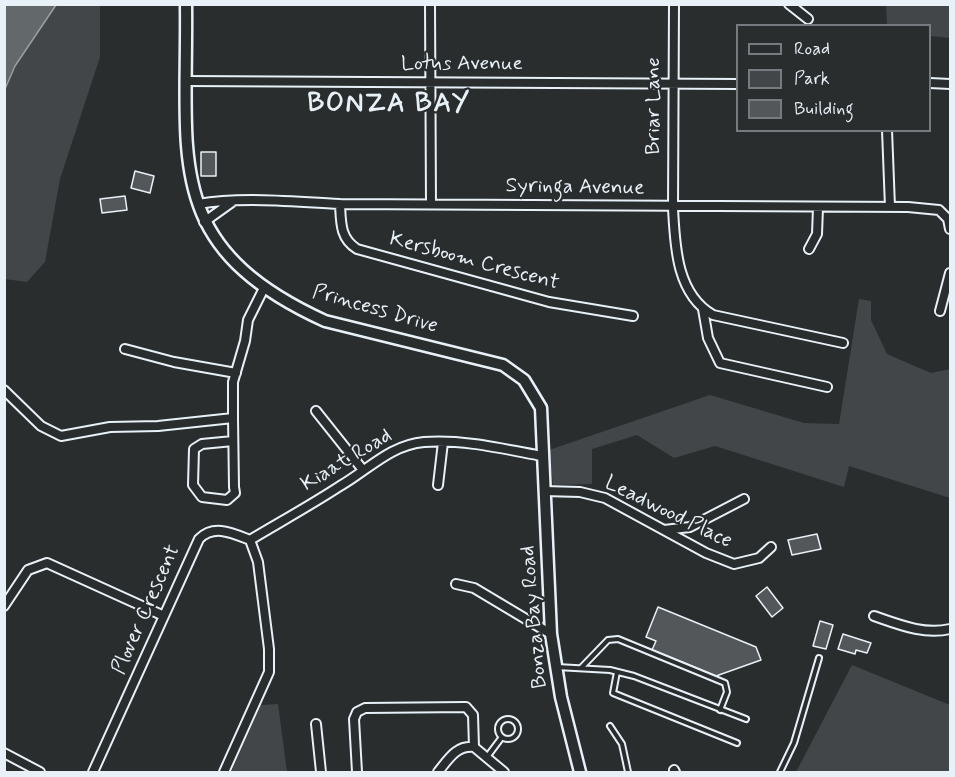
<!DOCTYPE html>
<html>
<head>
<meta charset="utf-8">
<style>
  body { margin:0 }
  #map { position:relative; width:955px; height:777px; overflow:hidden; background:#2a2d2e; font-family:Mynerve,sans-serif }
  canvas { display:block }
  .frame { position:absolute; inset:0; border:6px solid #e8f1f8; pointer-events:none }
  .legend { position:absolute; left:736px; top:24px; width:195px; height:108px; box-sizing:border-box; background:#2a2d2e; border:2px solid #767b7f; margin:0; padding:8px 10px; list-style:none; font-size:18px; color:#e8f1f8 }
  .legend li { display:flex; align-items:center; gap:12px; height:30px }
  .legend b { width:30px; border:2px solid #767b7f }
</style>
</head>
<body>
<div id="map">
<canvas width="955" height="777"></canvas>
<div class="frame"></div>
<ul class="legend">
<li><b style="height:8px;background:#2a2d2e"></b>Road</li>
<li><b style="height:16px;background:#424648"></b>Park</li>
<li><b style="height:16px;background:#535759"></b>Building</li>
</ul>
</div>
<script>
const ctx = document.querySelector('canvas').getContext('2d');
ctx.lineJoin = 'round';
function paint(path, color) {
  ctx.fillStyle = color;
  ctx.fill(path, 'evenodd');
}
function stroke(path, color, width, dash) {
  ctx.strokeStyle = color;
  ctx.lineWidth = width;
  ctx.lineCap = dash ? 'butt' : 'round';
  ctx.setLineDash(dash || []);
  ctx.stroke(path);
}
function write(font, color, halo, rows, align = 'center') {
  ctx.font = font + ' Mynerve,sans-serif';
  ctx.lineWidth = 4.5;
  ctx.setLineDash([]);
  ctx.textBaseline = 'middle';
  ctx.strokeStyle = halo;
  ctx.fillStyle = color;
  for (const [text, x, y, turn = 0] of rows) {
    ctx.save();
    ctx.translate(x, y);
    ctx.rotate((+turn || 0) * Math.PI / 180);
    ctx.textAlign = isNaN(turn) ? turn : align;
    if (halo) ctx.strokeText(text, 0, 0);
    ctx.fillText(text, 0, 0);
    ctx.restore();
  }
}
paint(new Path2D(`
  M4,5H100V57L60,179L45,262L27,282L5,279Z
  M886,5H950V38L930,36V26L887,25Z
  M859,299L871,301V320L887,354L931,373L950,369V498L849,466L844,487L715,446L674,458L637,435L592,449V484L553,485L549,450L710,395L804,423L839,424Z
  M852,665L950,705V772H796Z
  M278,704L287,772H231L261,705Z`), '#424648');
const water = new Path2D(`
  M5,4L56,5L15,66L5,89Z`);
paint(water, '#63686b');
stroke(water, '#989fa3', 1.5);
const building = new Path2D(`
  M201,152H216V176H201Z
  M135,171L154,176L150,193L131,188Z
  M125,196L127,210L102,213L100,199Z
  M817,534L821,549L792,555L788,540Z
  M767,587L783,608L772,617L756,596Z
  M658,607L756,647L761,660L716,676L652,650L656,641L646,637Z
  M820,621L833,625L826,649L813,646Z
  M843,634L871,643L867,653L856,650L855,654L838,649Z`);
paint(building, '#535759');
stroke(building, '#e8f1f8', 1.5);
const service = new Path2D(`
  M557,667L610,670L634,676L746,719
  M581,668L608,640L618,639L725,683L727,692L720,710
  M617,672L613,693L737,743
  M498 729a10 10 0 1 1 20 0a10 10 0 1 1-20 0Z
  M610,726L622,744L628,772
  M487,757L502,737
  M780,772L794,743L819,658`);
const minor = new Path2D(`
  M430,4L431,204
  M674,4L673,208C675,245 676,294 713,315L843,343
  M789,4L808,19
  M186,81L738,84
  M930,83L950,84
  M887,130L890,207
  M198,204C244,196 293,202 340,204L908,207L939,210L948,219L950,229
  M340,204C341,223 340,238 357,249L549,302L633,316
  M204,222L232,202
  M809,249L817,234L818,208
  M703,309L708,338L720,363L827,387
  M940,311L950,273
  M125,349L174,362L236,373
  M4,390L41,426L61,436L110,427L158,426L233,418V382L245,341L248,320L264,288
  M316,411L363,470
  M233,418L234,487L235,493L227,500L202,497L193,485L194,449L202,444L233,441
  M438,485L443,442
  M544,491L580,492L605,498L706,553L734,564L759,558L771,547
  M664,530L690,527L744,499
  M250,540C280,522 311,505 340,486C368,470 390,445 424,442C463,439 504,449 542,456
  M456,584L474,588L551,634
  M4,606L28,570L47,563L164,616
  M874,616C900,625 924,635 950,629
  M316,724L321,772
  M4,753L40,772
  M674,770L675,772
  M93,772L199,539C214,524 232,533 250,540L258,562L269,649V672L224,772
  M357,772L354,719L357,712L365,708L466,707L473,715L474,747
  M438,772C448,760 456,745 474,747L504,772`);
const tertiary = new Path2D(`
  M186,4C188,159 161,246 325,321L503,365L524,380L541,408L551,634L561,697L580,772`);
stroke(service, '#e8f1f8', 8);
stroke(minor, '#e8f1f8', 12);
stroke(tertiary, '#e8f1f8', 15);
stroke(service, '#2a2d2e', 4);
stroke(minor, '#2a2d2e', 8);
stroke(tertiary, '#2a2d2e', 10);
write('21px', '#e8f1f8', '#2a2d2e', [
  ["Lotus Avenue",462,65],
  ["Briar Lane",655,106,-90],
  ["Syringa Avenue",575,188,1],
  ["Kersboom Crescent",474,262,15],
  ["Princess Drive",375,310,16],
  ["Kiaat Road",347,461,-31],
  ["Leadwood Place",668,513,26],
  ["Plover Crescent",147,610,-66],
  ["Bonza Bay Road",535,617,-95]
]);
ctx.letterSpacing = '1.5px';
write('bold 27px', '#e8f1f8', '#2a2d2e', [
  ["BONZA BAY",389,105]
]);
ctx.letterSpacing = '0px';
</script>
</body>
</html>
